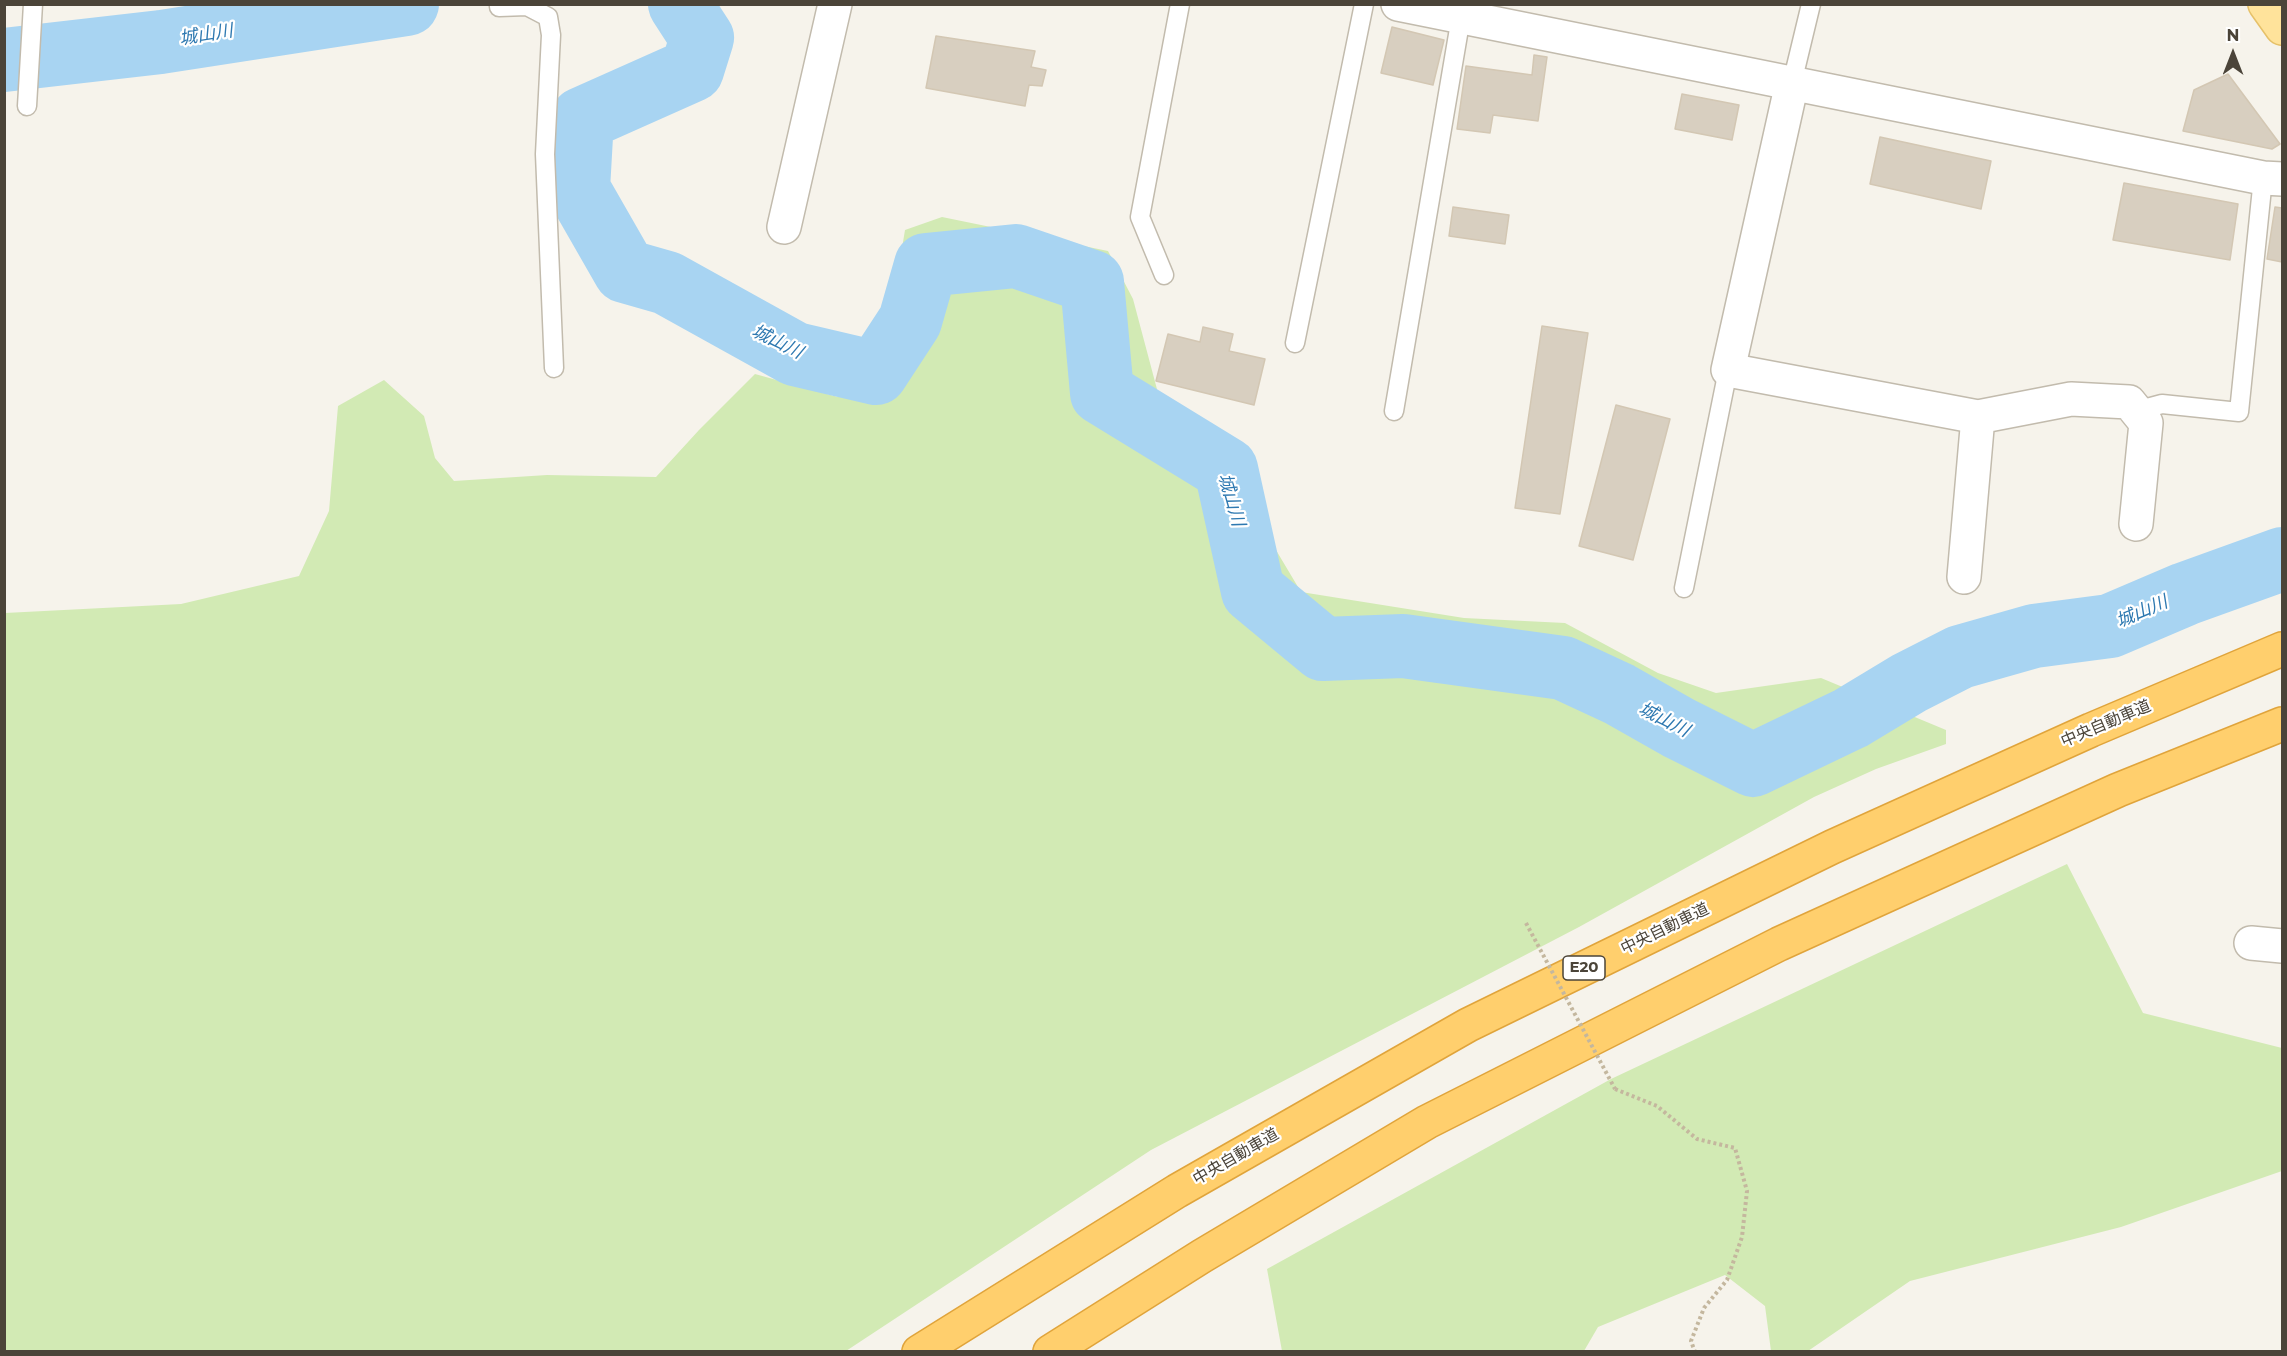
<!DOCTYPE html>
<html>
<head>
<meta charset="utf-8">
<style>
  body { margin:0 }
  #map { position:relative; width:2287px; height:1356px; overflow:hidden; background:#f6f3eb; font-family:Montserrat,sans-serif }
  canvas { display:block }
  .frame { position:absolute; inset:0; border:6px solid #4b4439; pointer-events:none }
  .north { position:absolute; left:2203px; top:24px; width:60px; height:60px; -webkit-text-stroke:4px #fff; paint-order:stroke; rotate:0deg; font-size:16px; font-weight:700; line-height:24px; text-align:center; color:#4b4439 }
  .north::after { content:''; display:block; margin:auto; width:21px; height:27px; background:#4b4439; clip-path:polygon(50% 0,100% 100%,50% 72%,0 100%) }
</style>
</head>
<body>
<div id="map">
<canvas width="2287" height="1356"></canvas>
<div class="frame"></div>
<div class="north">N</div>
</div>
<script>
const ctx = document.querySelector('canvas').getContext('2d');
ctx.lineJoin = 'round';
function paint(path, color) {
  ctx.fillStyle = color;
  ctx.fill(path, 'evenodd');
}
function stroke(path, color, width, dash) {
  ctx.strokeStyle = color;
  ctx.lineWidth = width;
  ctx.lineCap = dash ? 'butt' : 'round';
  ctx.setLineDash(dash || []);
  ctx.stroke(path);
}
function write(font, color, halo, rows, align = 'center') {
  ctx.font = font + ' Montserrat,"Noto Sans JP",sans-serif';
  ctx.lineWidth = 4.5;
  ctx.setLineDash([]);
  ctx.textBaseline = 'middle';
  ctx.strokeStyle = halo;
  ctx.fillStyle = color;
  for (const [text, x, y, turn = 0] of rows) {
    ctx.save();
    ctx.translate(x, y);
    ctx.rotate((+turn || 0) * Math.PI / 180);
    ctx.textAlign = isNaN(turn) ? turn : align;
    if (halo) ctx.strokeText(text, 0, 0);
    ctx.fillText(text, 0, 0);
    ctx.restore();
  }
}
paint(new Path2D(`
  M942,217L1108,251L1133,299L1158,393L1205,431L1301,592L1464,618L1565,623L1658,673L1716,693L1821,678L1946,730V744L1876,769L1814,797L1579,927L1151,1150L846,1351H5V613L181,604L299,576L329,511L338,406L384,380L424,416L435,458L454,481L547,475L656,477L699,430L755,374L838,397L889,326L905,230Z
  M2067,864L2143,1013L2282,1048V1171L2121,1227L1910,1281L1808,1351H1771L1765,1306L1725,1275L1598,1327L1584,1351H1282L1267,1269L1611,1079Z`), '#d2eab4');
stroke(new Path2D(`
  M680,4L702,38L692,70L582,119L578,189L625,271L667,283L795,354L876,373L910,321L926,265L1016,256L1092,282L1102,393L1226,469L1253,591L1323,649L1403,646L1563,668L1619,694L1679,728L1753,765L1851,718L1909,683L1960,657L2034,636L2110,626L2185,594L2282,559
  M4,60L161,42L407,4`), '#a8d4f2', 64);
const building = new Path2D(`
  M1392,27L1444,40L1433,85L1381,73Z
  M936,36L1035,51L1031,67L1046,70L1042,86L1029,85L1025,106L926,88Z
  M1534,55L1547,57L1538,121L1493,115L1490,133L1457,129L1466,66L1532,75Z
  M2228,74L2280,144L2272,149L2183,131L2194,90Z
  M1682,94L1739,105L1732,140L1675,129Z
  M1880,137L1991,161L1981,209L1870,184Z
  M2124,183L2238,204L2230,260L2113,240Z
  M1453,207L1509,215L1505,244L1449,236Z
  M2275,207L2282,208V262L2267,259Z
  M1542,326L1588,333L1560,514L1515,508Z
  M1203,327L1233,334L1229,351L1265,359L1254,405L1156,381L1168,334L1200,342Z
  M1616,405L1670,419L1633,560L1579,546Z`);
paint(building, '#d8cfc0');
stroke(building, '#d3c7b3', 1.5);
const service = new Path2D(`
  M499,4V7L527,6L548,17L551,35L545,154L554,368
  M1792,83L1811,4
  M27,106L33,4
  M1164,275L1140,217L1180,4
  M1295,343L1364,4
  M1394,411L1461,17
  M2136,411L2162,404L2239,412L2263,178
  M1684,588L1728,370`);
const minor = new Path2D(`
  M1398,4L2263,178L2282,179
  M1792,83L1728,370L1978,417L2071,399L2129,402L2146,423L2136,524
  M784,227L835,4
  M1964,577L1978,417
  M2251,943L2282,946`);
const primary = new Path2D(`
  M2265,4L2282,28`);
const motorway = new Path2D(`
  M919,1352L1177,1191L1468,1025L1832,847L2091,730L2282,649
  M1050,1352L1202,1256L1427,1122L1779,944L2118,790L2282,724`);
stroke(service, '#c2bbad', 21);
stroke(minor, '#c2bbad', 36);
stroke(primary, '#e6c169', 36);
stroke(motorway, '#e0a43b', 36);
stroke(new Path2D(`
  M1615,1089L1657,1106L1697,1139L1735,1148L1747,1191L1742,1237L1727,1280L1704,1308L1691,1341L1695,1352`), '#c4b79e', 4, [3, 3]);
stroke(service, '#fff', 18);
stroke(minor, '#fff', 33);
stroke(primary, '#ffe39b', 33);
stroke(motorway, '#ffcf6d', 33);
stroke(new Path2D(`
  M1526,923L1615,1089`), '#c4b79e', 4, [3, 3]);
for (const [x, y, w] of [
  [1584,968,42]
]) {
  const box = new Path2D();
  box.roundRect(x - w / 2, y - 12, w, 24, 4.5);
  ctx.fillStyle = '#fff';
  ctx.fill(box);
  stroke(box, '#4b4439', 1.5);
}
write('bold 15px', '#4b4439', null, [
  ["E20",1584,968]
]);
write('16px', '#4b4439', '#fff', [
  ["中央自動車道",2106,724,-23],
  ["中央自動車道",1665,929,-26],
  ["中央自動車道",1236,1157,-30]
]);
write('italic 18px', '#2e79b1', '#fff', [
  ["城山川",206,35,-9],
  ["城山川",777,342,26],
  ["城山川",1231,500,74],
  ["城山川",2142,612,-23],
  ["城山川",1664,720,27]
]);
</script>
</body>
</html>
